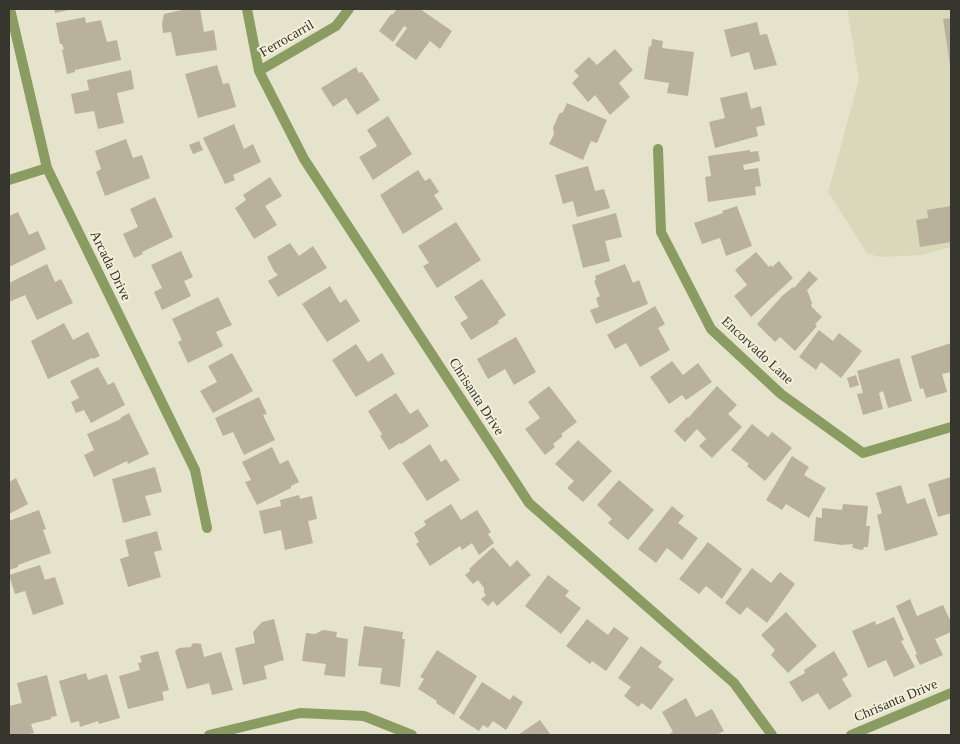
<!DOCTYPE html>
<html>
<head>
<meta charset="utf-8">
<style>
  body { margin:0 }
  #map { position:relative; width:960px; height:744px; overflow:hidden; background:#e5e3cc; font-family:"Times New Roman",serif }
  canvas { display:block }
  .frame { position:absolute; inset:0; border:10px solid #37362e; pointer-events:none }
</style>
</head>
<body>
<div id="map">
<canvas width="960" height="744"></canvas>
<div class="frame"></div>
</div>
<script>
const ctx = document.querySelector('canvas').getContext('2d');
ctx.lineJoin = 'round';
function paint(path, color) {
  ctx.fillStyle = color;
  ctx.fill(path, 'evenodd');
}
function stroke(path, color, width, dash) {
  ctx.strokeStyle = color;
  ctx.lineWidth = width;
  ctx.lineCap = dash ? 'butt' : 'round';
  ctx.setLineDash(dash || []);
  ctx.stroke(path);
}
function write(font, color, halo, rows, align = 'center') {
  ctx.font = font + ' "Times New Roman",serif';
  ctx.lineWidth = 4;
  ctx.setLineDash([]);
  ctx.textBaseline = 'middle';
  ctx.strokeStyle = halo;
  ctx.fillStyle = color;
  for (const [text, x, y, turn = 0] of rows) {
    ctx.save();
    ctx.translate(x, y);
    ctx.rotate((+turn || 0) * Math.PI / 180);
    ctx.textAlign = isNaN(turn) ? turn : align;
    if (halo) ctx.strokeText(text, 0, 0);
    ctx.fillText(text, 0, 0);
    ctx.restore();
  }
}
paint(new Path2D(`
  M847,9H951V247L922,255L879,257L867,253L828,192L859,80Z`), '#dad8ba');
paint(new Path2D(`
  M54,9H69V10L55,13Z
  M186,9H200L204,32L214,30L217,50L176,56L171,32L163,33L162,24L164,14Z
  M397,9H420L452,31L440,49L430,41L416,60L395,45L407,28L404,26L393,42L379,31L391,14L392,15Z
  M85,17L86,23L101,20L107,42L117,40L121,60L75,70V72L67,74L62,50L64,49L62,44H60L56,23Z
  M951,18V65H950L943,19Z
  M757,22L760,35L767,34L777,65L754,70L749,52L731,57L724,30Z
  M652,39L663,41L662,48L694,52L688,96L667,93L669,83L644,79L649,46L651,47Z
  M615,49L633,70L619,83L630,97L610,115L595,95L588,102L572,83L579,76L574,71L589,57L597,65Z
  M217,65L223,84L229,83L236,107L198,118L185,74Z
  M356,67L359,73L362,72L366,78L380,100L357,115L346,98L333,107L321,88Z
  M131,70L134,89L117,93L124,123L98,129L94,111L75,114L71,94L89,90L87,80Z
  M747,92L751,109L761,106L765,125L756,127L758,136L715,148L709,122L725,118L720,98Z
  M567,103L607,120L597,143L591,141L583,160L549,144L554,134L553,128L559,114L563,112Z
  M388,116L412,154L373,180L359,157L377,146L367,130Z
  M234,124L244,149L253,144L261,162L233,175L235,180L225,184L203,138Z
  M126,139L133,158L142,155L150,178L105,196L96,172L101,169L95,151Z
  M199,141L203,150L193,154L189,145Z
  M750,150V152L758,151L760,161L743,165L744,170L758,168L761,186L755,187L756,195L708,202L705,177L711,176L708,156Z
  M588,166L595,191L604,189L610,208L577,217L573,201L563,204L555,175Z
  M418,170L425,181L430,178L439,192L434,195L443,209L403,234L380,195Z
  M270,177L282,196L265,206L277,225L254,239L235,208L246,200L243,195Z
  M155,197L173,237L142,252L143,254L134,258L123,234L138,227L130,209Z
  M737,206L752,246L726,256L720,238L702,244L694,223L723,213L722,211Z
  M951,206V242L920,247L916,220L928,218L927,210Z
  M18,212L29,235L38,231L46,249L9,267V216Z
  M616,213L622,237L605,241L610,261L583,268L572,225Z
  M456,222L481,260L437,288L423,266L429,263L418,246Z
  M290,243L299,256L313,246L327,268L278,297L268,281L278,275L274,271L267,257Z
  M181,251L193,277L184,281L191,296L162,310L154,292L162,288L151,265Z
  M756,252L769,267L771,265L772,267L779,261L793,278L751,317L734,296L747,285L735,270Z
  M47,264L55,282L61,279L73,303L37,320L25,295L9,302V283Z
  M625,264L633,283L639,280L648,304L596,324L590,310L599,307L596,298L600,296L594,281L596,280L595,276Z
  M809,271L818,279L807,290L812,303L811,306L822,317L815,324L817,326L795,351L780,337L775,342L757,324L782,296L793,287L794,288Z
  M482,279L506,315L498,321L499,323L471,340L460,323L468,318L454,297Z
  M330,286L340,303L346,299L360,321L327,342L302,304Z
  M218,297L232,325L216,332L223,346L188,363L178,342L182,340L172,319Z
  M655,306L665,324L658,328L670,350L640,367L626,343L615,349L607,335Z
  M64,323L73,340L88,332L100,356L93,359L92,358L48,379L31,341Z
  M819,330L833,341L839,333L862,351L841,378L821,362L816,370L799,357Z
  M516,337L536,372L514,385L505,369L488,379L477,359Z
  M951,343V372L942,374L947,392L926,398L923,388L920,389L911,356Z
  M356,344L368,362L382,353L395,374L356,397L332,360Z
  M232,353L253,391L213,413L200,391L217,382L208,366Z
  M899,358L912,401L888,408L883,391L879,393L883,409L863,415L857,394L863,393L857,371Z
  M672,361L683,375L698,363L712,382L686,400L682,395L669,404L650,377Z
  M98,367L108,385L114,382L125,405L91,423L84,410L76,413L71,402L79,398L70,381Z
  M856,375L859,385L850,388L847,378Z
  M549,386L577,422L561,434L563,436L553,444L555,447L545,455L525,429L540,418L528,402Z
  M717,386L737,405L728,414L742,427L712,458L699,446L706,439L697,429L685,442L674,431L687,417L688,418Z
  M396,393L410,414L418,409L429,426L401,444L400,443L389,450L380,436L382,434L368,411Z
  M259,397L267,414L263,415L275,440L244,455L233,432L223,436L215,418Z
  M129,413L149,454L128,464L127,461L94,477L84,455L94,450L87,434L121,419L120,418Z
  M752,424L768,437L772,432L792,448L765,481L747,466L749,464L731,450Z
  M578,440L612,471L583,502L567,488L574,481L555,464Z
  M430,444L441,462L446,459L460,480L427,501L402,463Z
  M272,447L280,464L288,460L299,482L291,486V488L257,505L245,482L251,480L242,462Z
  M792,456L809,467L804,475L826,488L809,518L786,504L782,510L766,500Z
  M155,467L162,492L145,496L151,515L123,523L112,479Z
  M951,477V513L938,517L928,484Z
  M16,478L28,504L9,514V482Z
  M619,480L654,510L628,540L608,523L612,519L597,505Z
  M901,485L907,504L925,498L938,535L885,551L877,515L882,513L876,493Z
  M299,495L300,499L312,496L317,519L308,521L313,543L285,550L281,530L264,534L259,511L281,506L280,500Z
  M451,504L461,520L477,510L491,532L488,534L494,543L479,555L472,543L462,550L460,546L430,566L416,544L419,542L414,533L426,525L424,521Z
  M843,504L868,506L866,526H870L868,547H864L863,550L856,549L852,547L853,544L842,545L814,541L816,517L822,518V508L842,510Z
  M672,506L684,516L678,523L698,538L682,560L667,548L656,563L638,549Z
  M39,510L46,529L43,530L51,553L18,565V567L9,570V543L10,542L9,538V521Z
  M157,531L162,550L154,552L161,577L128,587L120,559L129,556L125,540Z
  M708,542L742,569L722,599L706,586L699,594L679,579Z
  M493,547L510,567L517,560L531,575L497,606L493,601L488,606L481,599L486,595L484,593V588L478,580L473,584L465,575L470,571L469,569Z
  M40,565L45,580L55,577L64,604L33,615L25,591L15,594L9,575Z
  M752,568L771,583L780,572L795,584L767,623L747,607L740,615L725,603Z
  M548,575L569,591L565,596L581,608L561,634L525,606Z
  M910,599L917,616L943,605L951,622V632L935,639L943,655L920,665L915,655L917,654L896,606Z
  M786,612L817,646L788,673L771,655L775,650L761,635Z
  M894,617L904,640L901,641L915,667L894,677L886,660L868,668L852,631L875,621L876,625Z
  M274,619L284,660L264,666L267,679L243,685L235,648L255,643L253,632L262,622Z
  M587,619L608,635L614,627L629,638L606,671L592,661L590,664L566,646Z
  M364,626L403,632L402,639H405L400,687L380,684L382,668L358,666Z
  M323,630L337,632L336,637L348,639L345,677L324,675L326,664L302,661L306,633L315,634Z
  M196,643L201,644L204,657L221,652L233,690L212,695L209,683L187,689L175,651L179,648L191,647L192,644Z
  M641,646L662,662L658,667L674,679L651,710L642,703L638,707L624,696L631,687L618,678Z
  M437,650L477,676L454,715L436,703L437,701L418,689L424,679L420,677Z
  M158,651L169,690L162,692L164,700L128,709L119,676L140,670L138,663L142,662L140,656Z
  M834,651L848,675L842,679L852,696L829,710L818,693L802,702L789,682L805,673L804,670Z
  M86,673L88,680L107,674L120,718L99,724L98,721L80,727L79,721L71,723L59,681Z
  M47,675L57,716L51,717V719L31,724L34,733L24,735H9V706L22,703L17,683Z
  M482,682L510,700L513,695L523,702L506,730L493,721L488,728L483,725L479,731L459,718Z
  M686,698L696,717L712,709L724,731L716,735H667L673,732L662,712Z
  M540,720L551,735H518Z`), '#bab19c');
stroke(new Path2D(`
  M10,9L47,168L195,470L207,528
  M247,9L259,71L304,159L529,503L734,683L772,735
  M259,71L336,26L349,9
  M658,149L661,232L711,329L781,394L863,453L951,427
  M9,180L47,168
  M209,735L300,713L364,716L412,735
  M851,735L951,693`), '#8a9c62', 10);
write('14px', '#37362e', '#f2f0d9', [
  ["Ferrocarril",287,39,-30],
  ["Arcada Drive",110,266,64],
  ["Encorvado Lane",757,351,43],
  ["Chrisanta Drive",476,397,57],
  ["Chrisanta Drive",896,701,-23]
]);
</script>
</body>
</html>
